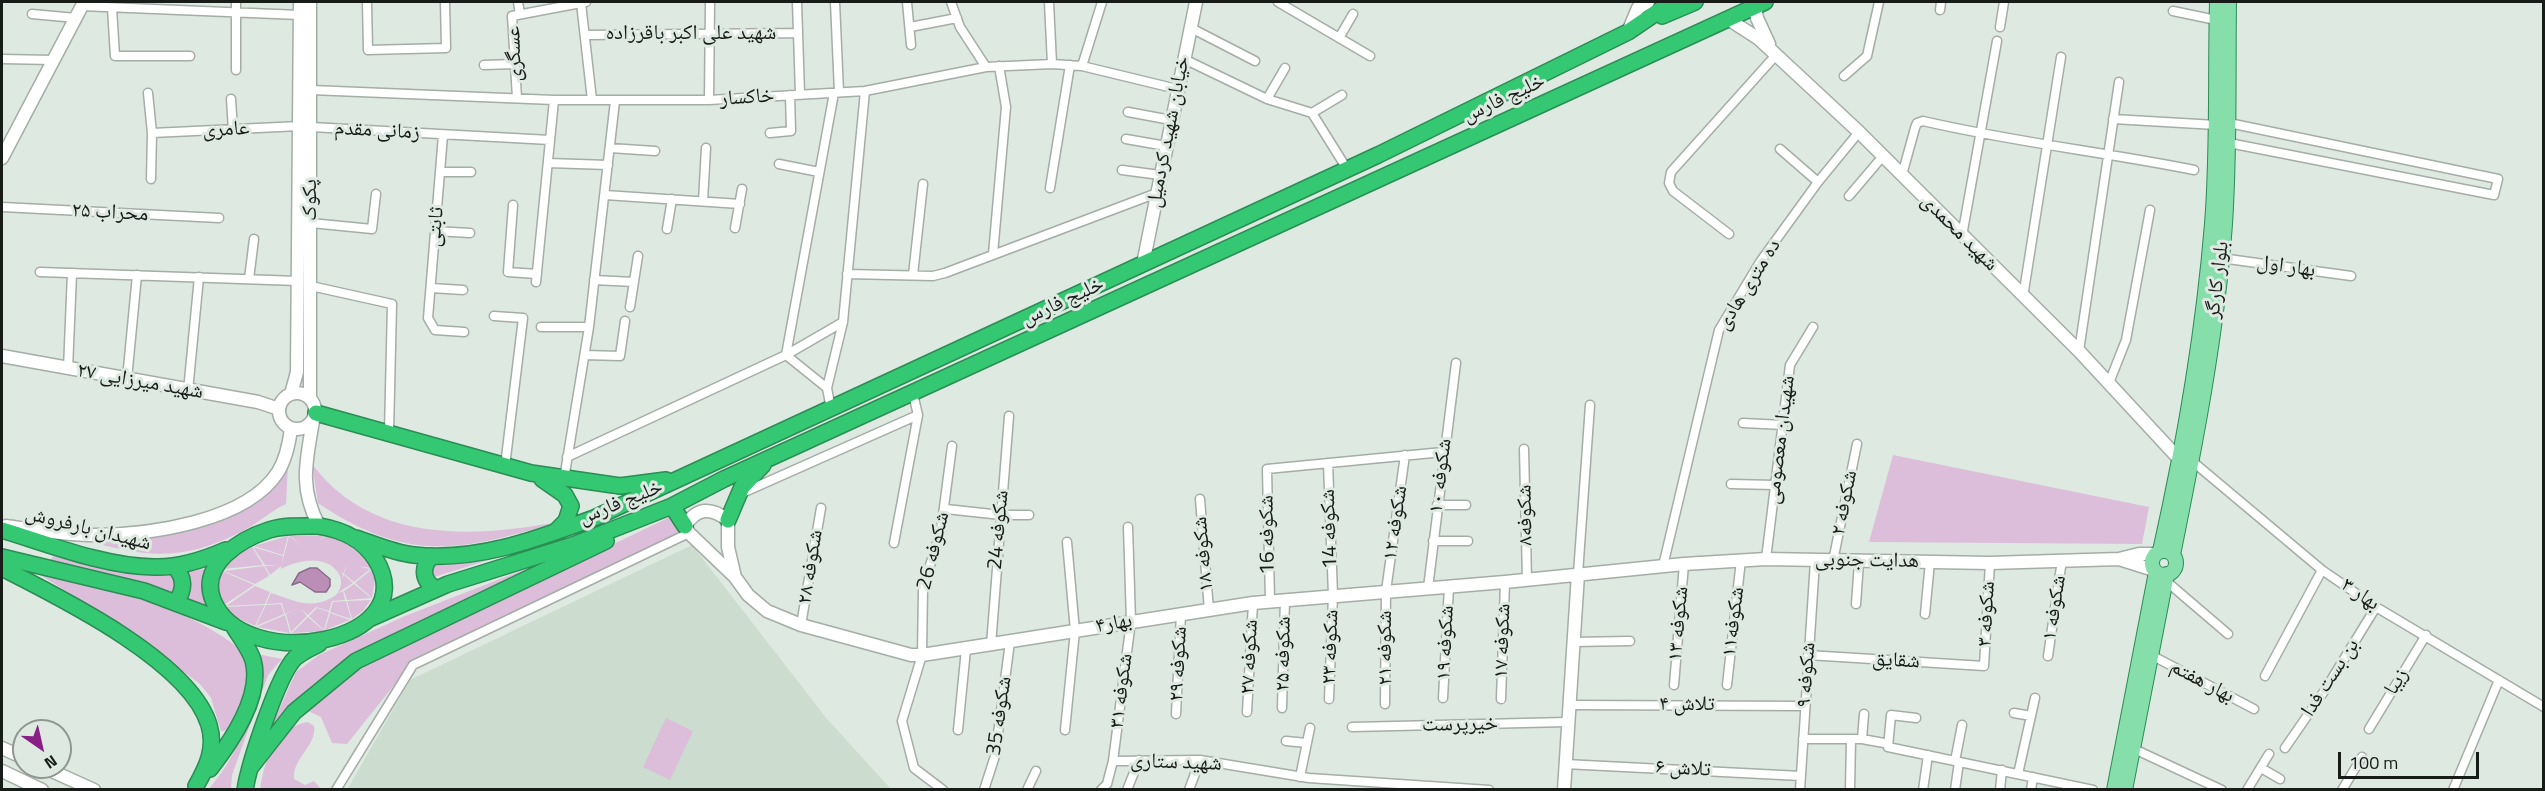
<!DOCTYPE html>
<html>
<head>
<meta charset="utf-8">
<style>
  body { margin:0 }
  #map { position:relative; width:2545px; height:791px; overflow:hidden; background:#dee9e1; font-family:"Titillium Web",sans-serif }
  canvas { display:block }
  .frame { position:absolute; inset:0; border:3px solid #181c19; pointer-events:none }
  .north { position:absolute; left:12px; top:719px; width:60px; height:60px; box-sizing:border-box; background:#dee9e1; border:2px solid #8f9791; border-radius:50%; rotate:146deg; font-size:16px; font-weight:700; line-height:24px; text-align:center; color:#181c19 }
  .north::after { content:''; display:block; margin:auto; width:21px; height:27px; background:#882086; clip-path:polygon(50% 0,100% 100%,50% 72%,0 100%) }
  .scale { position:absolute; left:2338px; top:752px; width:141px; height:27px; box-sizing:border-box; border:3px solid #181c19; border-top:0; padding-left:8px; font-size:18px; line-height:21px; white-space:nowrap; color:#181c19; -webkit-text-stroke:4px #dee9e1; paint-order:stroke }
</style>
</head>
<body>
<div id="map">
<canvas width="2545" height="791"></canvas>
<div class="frame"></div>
<div class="north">N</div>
<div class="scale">100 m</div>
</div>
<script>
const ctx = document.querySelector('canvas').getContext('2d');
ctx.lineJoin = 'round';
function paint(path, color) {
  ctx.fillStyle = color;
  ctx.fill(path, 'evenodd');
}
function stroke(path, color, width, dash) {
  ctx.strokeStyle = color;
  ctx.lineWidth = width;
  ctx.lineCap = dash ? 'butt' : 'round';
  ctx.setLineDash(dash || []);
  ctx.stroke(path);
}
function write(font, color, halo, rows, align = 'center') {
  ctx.font = font + ' "Titillium Web","Noto Naskh Arabic",sans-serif';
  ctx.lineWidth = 6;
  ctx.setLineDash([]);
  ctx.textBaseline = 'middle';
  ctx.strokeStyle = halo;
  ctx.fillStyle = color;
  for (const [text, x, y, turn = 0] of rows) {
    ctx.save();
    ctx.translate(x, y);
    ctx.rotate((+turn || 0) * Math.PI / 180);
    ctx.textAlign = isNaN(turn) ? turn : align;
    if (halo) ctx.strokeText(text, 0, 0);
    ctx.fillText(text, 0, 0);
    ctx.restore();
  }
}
paint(new Path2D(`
  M692,545L827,719L891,789L347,790L410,680Z`), '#ccdccf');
paint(new Path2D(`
  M1893,455L2149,507L2142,544L1869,542Z
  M312,464C371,543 471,538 558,522C461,551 408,564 318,503Z
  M288,465L286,504C271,511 258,523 243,531C183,562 145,558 82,539L194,526L278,481Z
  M672,516L682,532L411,664L347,744L332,743L321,717L304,709L349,671Z
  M325,535L319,541L326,536C346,541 361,549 371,568L357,566L370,569L354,582L344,574L347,564L343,574L340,572L343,575L342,579L344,575L353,583L336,594L343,591L345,600L332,601L329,611L316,607L308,615L301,609L307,616L291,632L286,614L301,607L285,614L282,603L266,604L271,593C296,601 312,611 336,595C341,588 343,582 339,574C327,554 298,560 281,569V566L270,575L265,566L280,565H265L253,547L283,556L282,563L289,536L309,551L290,536Z
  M288,536L283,555L254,546Z
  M252,547L263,565L223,569L239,553Z
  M514,552L434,577L432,565Z
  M567,553L342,662L311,686L269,732L296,672L319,655L405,616Z
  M53,556C111,570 149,580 209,568L203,589L211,610L51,560Z
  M264,566L269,576L255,584L224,571Z
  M371,570L375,579L372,598L355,583Z
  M222,571L254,585L224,605L218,586Z
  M37,573C98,587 156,597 210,629C228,640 245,648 250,670C254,689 236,714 229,730L221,731L211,698L200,684L127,629Z
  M354,584L371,598L347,600L344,591Z
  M255,586L270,592L265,604L226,606Z
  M371,600L363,611L352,619L347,601Z
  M346,601L351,619L330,612L333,602Z
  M281,604L284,614L256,626L266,605Z
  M265,605L255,626L235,617L225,607Z
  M317,608L329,612L324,630L309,616Z
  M330,613L350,620L325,630Z
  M285,615L290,633L257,627Z
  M308,617L324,631L292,633Z
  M257,654L282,659L268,675L232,775L231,789L208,790C248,743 248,712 257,654Z
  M666,718L693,731L670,780L643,767Z
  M308,722L314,726C317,746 292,758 294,779L305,785L314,781L321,789L260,790C264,760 276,727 308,722Z`), '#dcbeda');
const water = new Path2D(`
  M310,568H317L330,579V586L326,592H315L300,582L292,585L299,573Z`);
paint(water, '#bb8eb8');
stroke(water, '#8a6c88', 1.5);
const street = new Path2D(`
  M236,2V70
  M367,2L368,50L446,48L445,2
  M518,2L520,14
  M797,2L800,94
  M835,2L839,92
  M907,2L911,45
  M951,2L960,27L986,67
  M1049,2L1052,64
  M1278,2L1370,56
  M581,3L592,100
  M81,6L300,15
  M112,8L115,56H190
  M1940,10L1941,2
  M2173,11L2216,20
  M32,14L76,18
  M910,27L957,18
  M2000,27L2004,2
  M1191,28L1255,61
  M585,35L798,33
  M1339,38L1353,14
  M2,59L53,60
  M1184,59L1267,99L1312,113L1347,169
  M484,65L514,64
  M1082,66L1102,2
  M1844,76L1867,56L1879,2
  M311,90L554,100H709L865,91L986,67L1052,64L1082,66L1177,89
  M148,93L152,133L151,179
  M517,98L512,16L586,2
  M231,99L233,130
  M1267,99L1285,68
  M709,100L710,2
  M1128,112L1171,120
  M1312,113L1342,95
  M2113,119L2216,125
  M2229,123L2498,179L2494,195L2229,143
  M311,127L550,140
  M152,133L300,126
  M770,133L791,131L790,95
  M443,135L428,318L435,330L464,332
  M1126,139L1166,146
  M610,148L655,151
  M1780,149L1818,182
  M548,163L608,165
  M779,164L819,172
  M1122,170L1160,175
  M440,172H471
  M1902,175L1915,128L1917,123L1923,121C2013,142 2104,152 2194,170
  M1050,188L1070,65
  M605,195L740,204
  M1849,196L1883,156
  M703,201L706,148
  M513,205L508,272L537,274
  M2,207L219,218
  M311,223L372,229L376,194
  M735,228L742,189
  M667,229L672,199
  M435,231L470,233
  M1729,234L1673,191L1669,183L1671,172L1776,55
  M1962,236L1997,41
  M993,254L1006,107L999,66
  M2221,258L2351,276
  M40,272L298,281
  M847,274L933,276L945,273L1157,193
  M913,275L923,184
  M249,279L254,239
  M594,280L634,282
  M536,282L554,100
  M311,286L392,304L389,432
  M431,288L463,290
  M2023,297L2061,57
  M630,307L638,256
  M494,316L523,318L505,466
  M541,327H589
  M2079,351L2119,82
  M585,355L620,356L625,321
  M68,369L72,273
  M127,379L137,275
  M2109,383L2126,340L2150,210
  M827,388L786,355L834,93
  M188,391L199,277
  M831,409L827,388L843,322L865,91
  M1743,423L1783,425
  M1524,449L1527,580
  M567,457L786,355L843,322
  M2192,461L2322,570L2376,607L2544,707
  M1328,463L1333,595L1329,699
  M564,479L589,327L615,101
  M1731,484L1775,485
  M740,494L918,415
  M1200,499L1209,610
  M1437,505H1466
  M946,509L1001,515H1029
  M1433,541H1468
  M894,543L918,415L913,394
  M1766,559L1790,365L1813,327
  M1833,561L1857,444
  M1663,566L1719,330L1760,262L1818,182L1859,132
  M1578,574L1590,405
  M2166,581L2228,634
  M1428,588L1456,363
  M1270,601L1267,469L1443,452
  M1856,604L1859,562
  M1925,614L1930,562
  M801,625L821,508
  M1573,642L1630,641
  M991,645L1009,416
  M1808,655L1984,666L1990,563
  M2151,655L2254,709
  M2048,656L2062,560
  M2265,676L2322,570
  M1674,685L1684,564
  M1727,685L1741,560
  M1443,698L1449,587
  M1501,699L1505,582
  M1385,704L1386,591L1405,455
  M1569,705L1805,706
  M1282,708L1285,599
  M1247,712L1253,603
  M2014,713L2031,716
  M1176,714L1181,614
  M1916,718L1891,715L1888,747L2093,790
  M1352,727L1567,722
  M2369,729L2426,635
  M958,730L966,649
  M1065,730L1075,631L1067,542
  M1803,739H1862L1884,743
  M1862,739L1864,714
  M1286,741L1307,743
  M2132,748L2222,790
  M2285,748L2325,690L2376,607
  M1113,761L1200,760L1309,778L1489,790
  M1955,761L1962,725
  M1565,764L1801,776
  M2261,768L2280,779
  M2018,774L2035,698
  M1300,777L1310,728
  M336,790L413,665L689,533
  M943,790L914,768L902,721L922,655L923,588L941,530L952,446
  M984,790L995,756L1010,642
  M1027,790L1036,771
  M1101,790L1107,784L1113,761L1131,621L1128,527
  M1127,790L1139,760
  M1189,790L1200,760
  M1800,790L1815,561
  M1850,790L1851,739
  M1923,790L1928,755
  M1955,790L1959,762
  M2000,790L2002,770
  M2031,790L2033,777
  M2247,790L2269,754
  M2342,790L2362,757
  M2453,790L2499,680`);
const secondary = new Path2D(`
  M310,2V398
  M1755,7L1757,18L1769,44
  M1728,19L1759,39L1859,132L2079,351L2179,459
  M1628,32L1638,8L1648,2
  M2,158L84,2
  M1143,264L1196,2
  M2,356L258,402L279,409
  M279 411a18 18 0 1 1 36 0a18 18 0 1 1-36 0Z
  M291,394L297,372L300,2
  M313,421C306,462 299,488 319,526
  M6,526C35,530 64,535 93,535C148,535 246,522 278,472C286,459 289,444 291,429
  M2119,559L2154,570
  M735,577L728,547V520C711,507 697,507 685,526L689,533L735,577L748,595L767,611L801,625L911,655H922L1253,603L1505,582L1684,564L1766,559L1990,563L2119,559L2139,554H2156
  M2,748L24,758
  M43,767L94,790
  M2,771L42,790
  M1564,790L1578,574`);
const primary = new Path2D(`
  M2160,551C2184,444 2203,334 2212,224C2218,150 2215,76 2217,2
  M2152 563a12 12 0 1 1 24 0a12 12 0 1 1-24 0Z
  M2173,555C2195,446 2217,335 2225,224C2230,150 2228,76 2229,2
  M2114,790L2156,572
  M2125,790L2167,574`);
const highway = new Path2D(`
  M1662,16L1695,2
  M316,413L531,473L620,486L666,480
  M542,479L565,495L571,506L566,521L555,532
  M672,506L685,526
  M728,520L742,487L763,465
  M319,526C343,530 363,539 376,560C425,643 243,676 213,600C199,564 241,539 269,530C285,525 303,526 319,526Z
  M2,530C48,544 106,567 154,567C179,568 203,560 226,550
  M356,538C374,544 394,553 414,555C477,562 537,539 594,518L1378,155L1628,32L1672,2
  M432,556C421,567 422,581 436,589
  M2,557L144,591L226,622
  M174,566C185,577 185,590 176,602
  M2,568C59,597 190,661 209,725C216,748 207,767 196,786
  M369,619L448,584L573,545L672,506L724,479L1765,2
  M250,768L294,712L356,661L606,541
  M210,769C231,742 263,696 253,660C249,648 240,637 234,627
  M245,790C249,764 278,675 295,658C302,652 311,648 319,644`);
stroke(street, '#a4ada6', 11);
stroke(secondary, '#a4ada6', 15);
stroke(primary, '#2b8c54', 16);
stroke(highway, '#2b8c54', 18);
stroke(street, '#fff', 8);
stroke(secondary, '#fff', 12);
stroke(primary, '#86deab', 14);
stroke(highway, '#35c873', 15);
write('21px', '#181c19', '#dee9e1', [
  ["شهید علی اکبر باقرزاده",691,34],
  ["عسگری",515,54,-92],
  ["خاکسار",747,98,-4],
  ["خلیج فارس",1504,99,-25],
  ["عامری",226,130,-3],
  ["زمانی مقدم",377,131,3],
  ["خیابان شهید کردمیل",1169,132,-79],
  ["پکوک",311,200,-90],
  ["محراب ۲۵",110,213,3],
  ["ثابتی",436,227,-85],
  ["شهید محمدی",1959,233,45],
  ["بهار اول",2286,267,8],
  ["بلوار کارگر",2218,280,-83],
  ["ده متری هادی",1749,285,-58],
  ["خلیج فارس",1063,302,-25],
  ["شهید میرزایی ۲۷",140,382,10],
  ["شهیدان معصومی",1781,440,-83],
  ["شکوفه ۱۰",1441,476,-83],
  ["خلیج فارس",621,503,-22],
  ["شکوفه ۲",1845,503,-79],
  ["شکوفه۸",1526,515,-91],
  ["شکوفه ۱۲",1396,523,-82],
  ["شهیدان بارفروش",88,529,14],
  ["شکوفه 14",1330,529,-92],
  ["شکوفه 24",999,530,-85],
  ["شکوفه 16",1268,535,-91],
  ["شکوفه 26",934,551,-76],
  ["شکوفه ۱۸",1204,554,-95],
  ["هدایت جنوبی",1867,561,1],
  ["شکوفه ۲۸",811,567,-81],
  ["بهار ۳",2360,595,34],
  ["شکوفه ۱",2055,608,-81],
  ["شکوفه ۳",1987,614,-87],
  ["شکوفه۱۱",1734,622,-83],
  ["بهار۴",1114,624,-10],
  ["شکوفه ۱۳",1679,624,-85],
  ["شکوفه ۱۷",1503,641,-88],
  ["شکوفه ۱۹",1446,643,-87],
  ["شکوفه ۲۳",1331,647,-88],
  ["شکوفه ۲۱",1386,648,-90],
  ["شکوفه ۲۵",1284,654,-89],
  ["شکوفه ۲۷",1250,657,-87],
  ["شقایق",1896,661,3],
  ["شکوفه ۲۹",1179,664,-87],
  ["شکوفه ۹",1807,675,-86],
  ["بن بست فدا",2331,678,-57],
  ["بهار هفتم",2202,682,28],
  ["زیبا",2397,682,-59],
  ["شکوفه ۳۱",1122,691,-83],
  ["تلاش ۴",1687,705],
  ["شکوفه 35",1000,716,-82],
  ["خیرپرست",1460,725,-1],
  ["شهید ستاری",1176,763,2],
  ["تلاش ۶",1683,769,3]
]);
</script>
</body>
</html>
